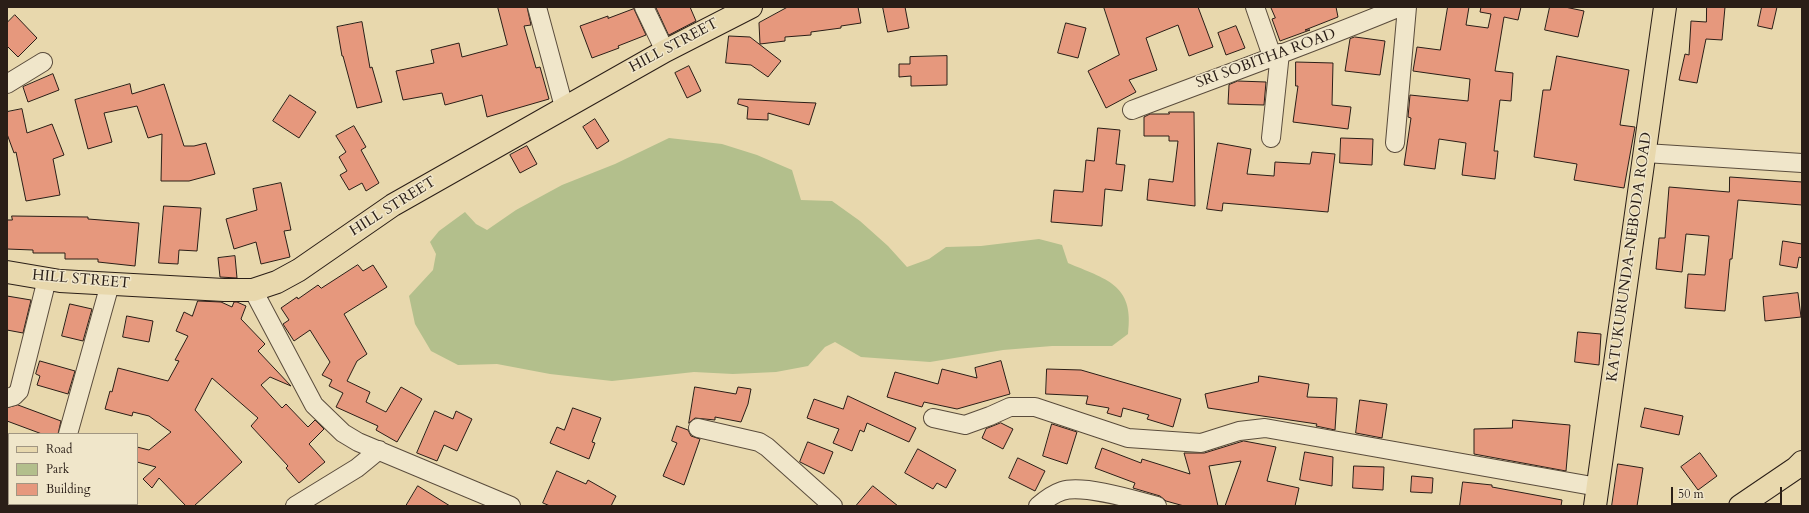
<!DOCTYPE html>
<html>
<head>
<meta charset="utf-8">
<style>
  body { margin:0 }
  #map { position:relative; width:1809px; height:513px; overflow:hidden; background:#e8d8ad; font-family:Cardo,serif }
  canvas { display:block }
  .frame { position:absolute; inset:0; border:8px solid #2a1e17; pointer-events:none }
  .legend { position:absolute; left:8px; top:433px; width:130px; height:72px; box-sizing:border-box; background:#f0e6ca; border:1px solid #a19682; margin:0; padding:5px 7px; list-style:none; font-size:12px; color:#2a1e17 }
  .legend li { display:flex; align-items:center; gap:8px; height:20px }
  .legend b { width:20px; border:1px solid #a19682 }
  .scale { position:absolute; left:1671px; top:487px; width:111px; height:18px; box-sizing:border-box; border:2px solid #2a1e17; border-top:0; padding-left:5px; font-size:12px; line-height:14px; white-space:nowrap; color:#2a1e17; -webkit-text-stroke:3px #f0e6ca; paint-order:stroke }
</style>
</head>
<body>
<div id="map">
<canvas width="1809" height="513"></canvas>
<div class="frame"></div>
<ul class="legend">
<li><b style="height:5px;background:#e8d8ad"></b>Road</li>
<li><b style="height:11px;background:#b3bf8c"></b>Park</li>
<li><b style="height:11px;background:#e6987d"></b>Building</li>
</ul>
<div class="scale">50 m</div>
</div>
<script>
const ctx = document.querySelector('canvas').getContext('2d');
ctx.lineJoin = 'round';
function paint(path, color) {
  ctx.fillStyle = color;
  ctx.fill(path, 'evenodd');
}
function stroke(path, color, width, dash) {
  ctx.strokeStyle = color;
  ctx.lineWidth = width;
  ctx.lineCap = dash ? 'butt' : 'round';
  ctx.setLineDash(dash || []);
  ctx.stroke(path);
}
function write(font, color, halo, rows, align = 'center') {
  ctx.font = font + ' Cardo,serif';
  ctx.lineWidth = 3;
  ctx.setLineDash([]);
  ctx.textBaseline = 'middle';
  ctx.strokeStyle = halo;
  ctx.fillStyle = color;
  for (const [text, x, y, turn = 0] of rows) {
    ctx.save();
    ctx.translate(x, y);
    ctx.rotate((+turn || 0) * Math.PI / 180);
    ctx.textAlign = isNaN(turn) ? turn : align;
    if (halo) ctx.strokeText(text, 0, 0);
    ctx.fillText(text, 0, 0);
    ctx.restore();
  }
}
paint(new Path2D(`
  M669,138L722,144L757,155L792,170L801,200L832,201L860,221L888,246L907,267L929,259L946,247L981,246L1039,239L1062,245L1068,263C1105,279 1135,284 1128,334L1112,346H1052L1003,350L930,362L861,357L835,342L825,347L808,366L776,372L733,374L694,372L612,381L550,374L497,364L458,365L431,351L415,324L409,296L433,270L436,254L430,242L439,231L465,212L476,224L487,230L516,210L562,185L615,164Z`), '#b3bf8c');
const building = new Path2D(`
  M498,7H527L531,25L524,26L536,68L540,67L549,99L487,117L482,95L445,105L442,93L403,100L396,71L434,63L431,50L459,43L462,57L507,45Z
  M656,7H690L696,21L669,35Z
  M788,7H858L861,23L841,26V28L811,32V35L785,37V41L760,44L759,23Z
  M883,7H905L909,28L888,32Z
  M1104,7H1198L1213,47L1189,56L1178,25L1146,38L1157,70L1129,80L1136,92L1106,108L1088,71L1119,55Z
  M1271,7H1336L1338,17L1305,30H1310L1280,41L1272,19L1275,18Z
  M1448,7H1469L1466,25L1488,28L1491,14L1480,12L1481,7H1521L1518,20L1504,17L1495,71L1513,73L1511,101L1500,100L1494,151H1498L1495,179L1462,175L1466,143L1439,139L1435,169L1404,165L1411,118L1408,117L1410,95L1468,101L1470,79L1413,71L1417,47L1440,50Z
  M1550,7H1565L1584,11L1578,37L1545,30Z
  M1707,7H1725L1722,40L1706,39L1697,83L1679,80L1685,54L1689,55L1691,21L1706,22Z
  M1762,7H1777L1772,29L1758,26Z
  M634,9L646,35L618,46L619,48L592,58L580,26L608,16V18Z
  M15,15L37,38L18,57L7,46V23Z
  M362,22L370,68L372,67L382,102L357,108L343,56H342L337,27Z
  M1066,23L1086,28L1078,58L1058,53Z
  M1236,26L1245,48L1226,55L1218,33Z
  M729,36L750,37L781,61L768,77L751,65L726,63Z
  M1355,37L1385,41L1380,75L1345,71L1350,39Z
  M947,56V85L911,86V76L899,77V64H910V57Z
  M1557,56L1629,70L1620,125L1635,127L1624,188L1574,180L1577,164L1534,157L1543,90H1550Z
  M1296,62L1333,63L1332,105L1351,107L1348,129L1293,122L1298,86H1296Z
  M689,66L701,91L687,98L675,73Z
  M53,74L59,90L28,102L23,87Z
  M1238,81L1266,82L1264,105L1228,104L1229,85Z
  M130,84L132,94L164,84L184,146H194L206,143L215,174L189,181H161L162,134L148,138L137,106L104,113L112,142L88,149L75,100Z
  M290,95L316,112L299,138L273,121Z
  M739,99L792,102L816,103L809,125L768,113V120L747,119L748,107L738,104Z
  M22,109L27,133L52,124L64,155L53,159L60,195L26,201L16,152L14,153L7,134V112Z
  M1169,112H1194L1195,206L1147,200L1149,179L1173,182L1178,141H1169V136H1144V117L1150,114H1169Z
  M595,119L609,141L597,149L583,127Z
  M354,126L366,147L361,150L379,183L366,191L362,183L349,190L340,175L347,171L339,157L346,152L336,136Z
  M1098,128L1120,130L1116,164L1125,165L1122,191L1105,189L1102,226L1051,222L1054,190L1083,192L1086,160L1094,161Z
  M1341,138L1373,139L1372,165L1340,163Z
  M1218,143L1251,149L1247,174L1274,176L1275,162L1310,164L1312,152L1335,154L1328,212L1223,203L1222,211L1207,209Z
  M527,146L537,164L520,173L510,155Z
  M1730,177L1802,182V205L1738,200L1732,259H1730L1725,311L1685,308L1688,274L1705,275L1709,236L1686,234L1682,272L1656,269L1659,238H1665L1669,187L1729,192Z
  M281,183L291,230L284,231L290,257L261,264L256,242L234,249L226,219L257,210L253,189Z
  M164,206L201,208L197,251L179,250L178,264L159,263Z
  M12,216L88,217V219L139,223L135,266L98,262V259H65V253H33V250L7,249V220H12Z
  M1783,241L1802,244V258L1799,257L1797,268L1780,265Z
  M235,256L237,278L220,277L218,258Z
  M358,265L363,271L373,265L387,287L344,314L367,354L357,361L347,381L370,392L366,402L386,412L401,387L422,399L397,442L376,430L378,426L336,407L343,393L329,386L332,380L322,375L330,362L310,330L294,341L283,324L289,320L281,308L297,297L298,299L318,285L321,288Z
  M1798,293L1801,317L1765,321L1763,297Z
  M7,296L31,300L23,333L7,330Z
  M198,301L221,302L232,307L234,302H237L246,306L241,319L265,344L258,351L291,386L270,377L261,385L282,408L286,404L308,427L315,420L324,429L309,444L325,462L299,483L286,468L288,466L251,426L258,418L212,378L195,410L242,462L194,506H186L159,478L152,488L143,479L156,467L137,462V447L149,450L171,432L149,416L133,412L132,416L105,409L110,391L112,392L118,368L168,381L179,361L175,360L188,336L176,331L184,312L192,316Z
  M70,304L92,309L83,341L62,336Z
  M127,316L153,321L149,342L123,337Z
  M1578,332L1601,334L1599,365L1575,362Z
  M40,361L75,371L68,394L37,385L40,376L36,374Z
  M1001,361L1010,394L957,409L924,402L922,407L887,397L895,372L938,384L942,369L977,378L975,368Z
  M1047,369L1081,370L1181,399L1173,427L1147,419L1149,415L1123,408L1121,417L1107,413L1109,408L1086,404L1088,396L1046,394Z
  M1259,376L1309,384L1307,397L1337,398L1335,430L1316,426L1317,424L1208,408L1205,394L1258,382Z
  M695,387L736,394L738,387L751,389L748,404L741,422L715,417V420L695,418L689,423Z
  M848,396L916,428L909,442L867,423L864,432L860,430L852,451L833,443L839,429L807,418L814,399L843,409Z
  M1360,400L1387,404L1382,438L1356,433Z
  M18,405L61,421L58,434H42L7,421V408Z
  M573,408L601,418L592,442L595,443L589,459L550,443L557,427L564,430Z
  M1645,408L1683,416L1679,435L1641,427Z
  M435,411L453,419L456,411L472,419L457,451L444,445L437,461L417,453Z
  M1513,420L1570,425L1566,471L1474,454V429L1512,428Z
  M1001,423L1013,429L1003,449L982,438L986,429Z
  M1052,424L1077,432L1067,464L1043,456Z
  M677,426L688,430L691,436L700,439L684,485L663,476L677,443L672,441Z
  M1244,441L1276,447L1267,481L1299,488L1295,506H1225L1241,461L1209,466L1218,506H1184L1166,501L1160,496L1133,488L1135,483L1095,468L1102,448L1141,463L1142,459L1190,474L1184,453H1204Z
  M808,442L833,452L824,474L800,462Z
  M918,449L956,470L946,488L937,483L933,489L905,473Z
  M1305,452L1333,457L1332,486L1300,480Z
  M1700,453L1717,476L1698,490L1681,467Z
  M1018,458L1045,471L1035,491L1009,478Z
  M1618,464L1643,468L1637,506H1612Z
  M1354,466L1384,467L1383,490L1353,488Z
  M557,471L586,484L588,480L616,496L611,506H550L543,503Z
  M1412,476L1433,478L1432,493L1411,492Z
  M1463,482L1492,485V487L1562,500L1561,506H1460Z
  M418,486L450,506H406Z
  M873,486L898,506H856Z`);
paint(building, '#e6987d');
stroke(building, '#2a1e17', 1);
const minor = new Path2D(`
  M537,7L564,107
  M644,7L665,51
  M1255,7L1272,56
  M7,84L43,62
  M1132,110C1221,76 1311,44 1400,7
  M1271,138L1280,53
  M1395,143L1407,7
  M1645,153L1802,163
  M253,290L314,405L343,433L358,442L511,506
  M7,398L14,396L19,391L47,279
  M933,418L965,425L990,416L1010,407H1035L1128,438L1201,443L1239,431L1265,428L1598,487
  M698,428L759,442L767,447L833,506
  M68,434L110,284
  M48,506V504
  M295,506L357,468L379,450
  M1038,506C1045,500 1053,494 1062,491C1083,484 1135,500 1157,506`);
const major = new Path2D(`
  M7,272L60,281L224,290H253L277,282L299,270L393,205L665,51L751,7
  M1595,506L1665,7
  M1740,506L1796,468L1802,462`);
stroke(minor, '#5a4c3c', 20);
stroke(major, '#2a1e17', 24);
stroke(minor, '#f0e6ca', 18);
stroke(major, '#e8d8ad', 22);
write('15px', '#2a1e17', '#f0e6ca', [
  ["HILL STREET",674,46,-28],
  ["SRI SOBITHA ROAD",1266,59,-20],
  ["HILL STREET",393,207,-32],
  ["KATUKURUNDA-NEBODA ROAD",1630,257,-82],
  ["HILL STREET",81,280,5]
]);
</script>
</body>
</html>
